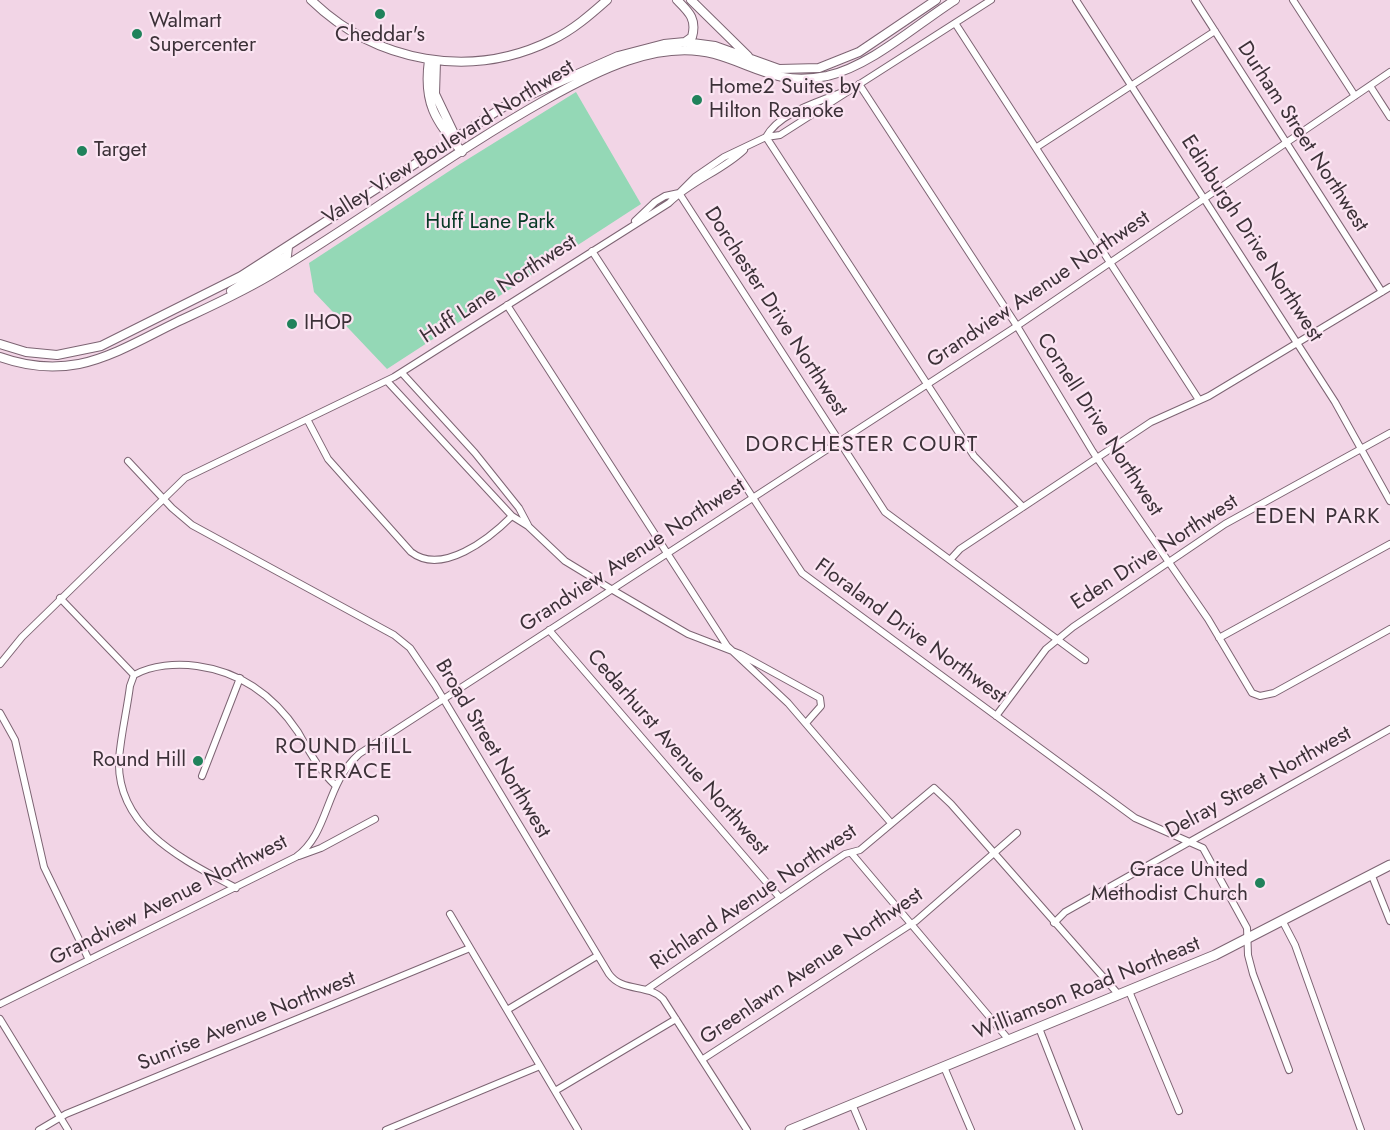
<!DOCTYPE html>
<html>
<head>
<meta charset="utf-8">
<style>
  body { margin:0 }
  canvas { display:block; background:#f2d5e6 }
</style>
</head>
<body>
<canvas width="1390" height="1130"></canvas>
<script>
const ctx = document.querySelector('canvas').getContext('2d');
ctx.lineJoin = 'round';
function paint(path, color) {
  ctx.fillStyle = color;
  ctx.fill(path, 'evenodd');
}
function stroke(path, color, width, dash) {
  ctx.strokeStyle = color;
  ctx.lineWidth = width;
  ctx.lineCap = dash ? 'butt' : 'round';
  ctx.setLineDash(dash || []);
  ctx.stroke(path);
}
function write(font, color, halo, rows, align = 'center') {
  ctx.font = font + ' Jost,sans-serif';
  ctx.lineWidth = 4.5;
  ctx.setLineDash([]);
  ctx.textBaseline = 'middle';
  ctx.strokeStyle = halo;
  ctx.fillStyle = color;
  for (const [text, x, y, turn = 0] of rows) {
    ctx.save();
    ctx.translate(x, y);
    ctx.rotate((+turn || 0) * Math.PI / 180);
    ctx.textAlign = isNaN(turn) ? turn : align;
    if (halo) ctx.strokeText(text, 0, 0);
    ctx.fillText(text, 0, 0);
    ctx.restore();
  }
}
paint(new Path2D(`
  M576,92L641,204L387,369L314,292L309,263L460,164Z`), '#94d8b6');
const street = new Path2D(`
  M1076,0L1335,402L1390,501
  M1195,0L1382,292
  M1293,0L1355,96
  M955,23L1199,400
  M859,84L1017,326L1093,452L1208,619L1252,693L1260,696L1274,693L1390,629
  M1370,86L1390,117
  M766,137L974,456L1023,507
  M766,137C779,113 816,103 840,93
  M1037,147L1215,31
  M679,193L885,512L1085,660
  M635,221L655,202L665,196L679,193L695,177L724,157L766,137L780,135L991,0
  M592,251L802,573L1135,818L1203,848L1247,928L1248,955L1253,974L1289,1070
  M507,305L727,646L788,703L891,823
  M402,373L475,453L519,508L528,525
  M387,381L512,516L528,526L565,561L611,589L688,634L740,654L820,698L821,706L806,723
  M307,419L328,459L411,552C442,576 489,539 512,516
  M128,461L172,508L192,525L394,635L410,648L435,685L609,974C623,993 647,983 663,999L747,1130
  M950,560L960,549L1151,422L1209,396L1390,287
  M60,598L134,675
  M549,630L780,898
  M1219,638L1390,544
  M0,664L22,637L185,478L394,377L669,203C691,181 722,171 744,150
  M134,675L130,686C127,710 121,734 119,759C116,829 184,860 236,888
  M134,675C152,665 177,663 197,666C241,672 274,696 298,732C309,751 319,770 335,785
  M0,713L15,740L44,867L89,960
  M996,716L1046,649L1073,627L1225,524L1390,433
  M202,776L240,678
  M852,854L1009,1040
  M299,856L321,848L375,819
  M1372,876L1390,921
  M450,914L578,1130
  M1283,922L1295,945L1361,1130
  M1054,923L1065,912L1390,729
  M646,990L821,870L845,854L860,850L934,788L951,804L1119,995
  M1129,991L1179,1111
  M0,1004L296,857C330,832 324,786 359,754L1017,326L1390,72
  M507,1010L597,956
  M0,1019L68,1130
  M1039,1028L1079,1130
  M703,1059L916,921L1017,833
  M944,1067L971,1130
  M555,1091L676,1019
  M852,1104L863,1130
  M39,1130L66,1114L470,948
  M386,1130L540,1066`);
const secondary = new Path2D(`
  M311,0C376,63 471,80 552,40C573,30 590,15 607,0
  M677,0C689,12 697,19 692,37L685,42
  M691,0L748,56
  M429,60C423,103 435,120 462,152
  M436,61L435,94L457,140
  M231,291L287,256L288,247
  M0,344L26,352L57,355L101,346L241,276L505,106L618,56L664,44L685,42L715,46L779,69L819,68L859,52L936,0
  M0,357C25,366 52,369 79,364C113,357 146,337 177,322C211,306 245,291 277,271C368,216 454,151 547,99C595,72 658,39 714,54C757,66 777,86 827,76C871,66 917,24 955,0`);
const primary = new Path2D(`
  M790,1130L1215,955L1390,865`);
stroke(street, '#7d6473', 8);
stroke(secondary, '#7d6473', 10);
stroke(primary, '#7d6473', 11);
stroke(street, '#fff', 6);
stroke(secondary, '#fff', 8);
stroke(primary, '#fff', 9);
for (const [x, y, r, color] of [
  [380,14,6,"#20825b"],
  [137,34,6,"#20825b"],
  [697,100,6,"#20825b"],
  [82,151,6,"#20825b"],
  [292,324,6,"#20825b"],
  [198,761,6,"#20825b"],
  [1260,883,6,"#20825b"]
]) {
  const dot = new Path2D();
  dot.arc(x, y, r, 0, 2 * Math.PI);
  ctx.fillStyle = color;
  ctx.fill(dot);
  stroke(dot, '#fbe4f2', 2);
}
write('21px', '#3c3138', '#fbe4f2', [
  ["Walmart",149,22],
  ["Supercenter",149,46],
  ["Cheddar's",380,36,"center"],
  ["Home2 Suites by",709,88],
  ["Hilton Roanoke",709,112],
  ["Target",94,151],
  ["IHOP",304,324],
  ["Round Hill",186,761,"right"],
  ["Grace United",1248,871,"right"],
  ["Methodist Church",1248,895,"right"]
], 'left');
write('21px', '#3c3138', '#fbe4f2', [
  ["Durham Street Northwest",1302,137,57],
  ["Valley View Boulevard Northwest",449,143,-32],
  ["Edinburgh Drive Northwest",1251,239,57],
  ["Huff Lane Northwest",499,290,-33],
  ["Grandview Avenue Northwest",1039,290,-34],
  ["Dorchester Drive Northwest",775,312,57],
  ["Cornell Drive Northwest",1099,425,57],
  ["Eden Drive Northwest",1155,553,-33],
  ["Grandview Avenue Northwest",633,556,-33],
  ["Floraland Drive Northwest",910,632,36],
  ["Broad Street Northwest",492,749,59],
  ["Cedarhurst Avenue Northwest",677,753,49],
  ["Delray Street Northwest",1259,783,-29],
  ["Richland Avenue Northwest",754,898,-34],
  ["Grandview Avenue Northwest",169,901,-27],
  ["Greenlawn Avenue Northwest",812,967,-34],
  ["Williamson Road Northeast",1087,989,-22],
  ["Sunrise Avenue Northwest",247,1022,-22]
]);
write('21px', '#063824', '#fbe4f2', [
  ["Huff Lane Park",490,223]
]);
ctx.letterSpacing = '1.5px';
write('22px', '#3c3138', '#fbe4f2', [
  ["DORCHESTER COURT",862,446],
  ["EDEN PARK",1318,518],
  ["ROUND HILL",344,748],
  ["TERRACE",344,773]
]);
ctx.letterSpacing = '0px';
</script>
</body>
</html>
